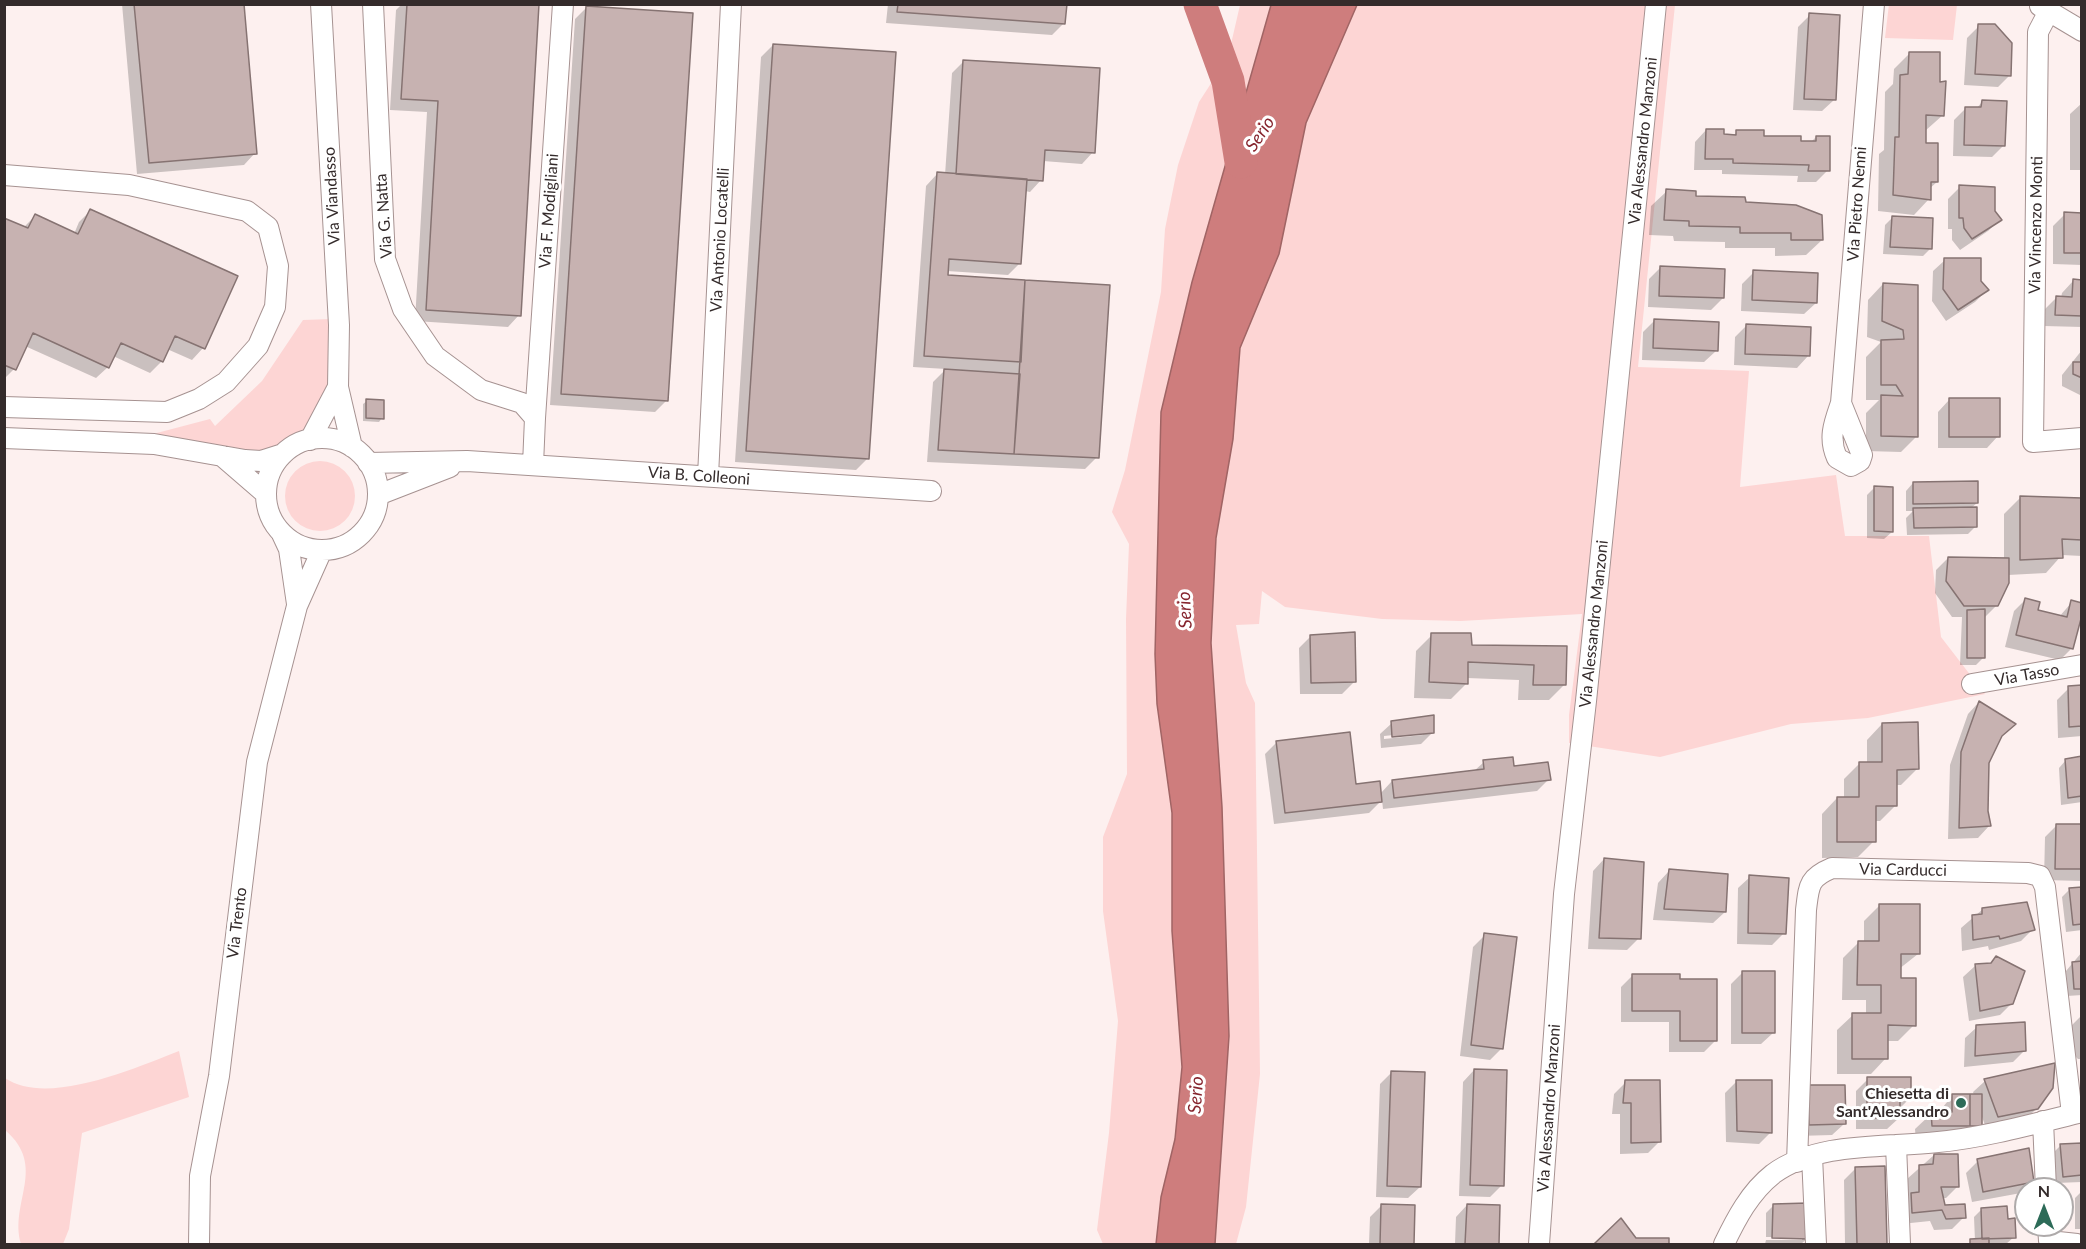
<!DOCTYPE html>
<html>
<head>
<meta charset="utf-8">
<style>
  body { margin:0 }
  #map { position:relative; width:2086px; height:1249px; overflow:hidden; background:#fdf0ef; font-family:Lato,sans-serif }
  canvas { display:block }
  .frame { position:absolute; inset:0; border:6px solid #342b2b; pointer-events:none }
  .north { position:absolute; left:2014px; top:1177px; width:60px; height:60px; box-sizing:border-box; background:#fff; border:2px solid #aeaaaa; border-radius:50%; rotate:0deg; font-size:16px; font-weight:700; line-height:24px; text-align:center; color:#342b2b }
  .north::after { content:''; display:block; margin:auto; width:21px; height:27px; background:#2d6b58; clip-path:polygon(50% 0,100% 100%,50% 72%,0 100%) }
</style>
</head>
<body>
<div id="map">
<canvas width="2086" height="1249"></canvas>
<div class="frame"></div>
<div class="north">N</div>
</div>
<script>
const ctx = document.querySelector('canvas').getContext('2d');
ctx.lineJoin = 'round';
function paint(path, color) {
  ctx.fillStyle = color;
  ctx.fill(path, 'evenodd');
}
function stroke(path, color, width, dash) {
  ctx.strokeStyle = color;
  ctx.lineWidth = width;
  ctx.lineCap = dash ? 'butt' : 'round';
  ctx.setLineDash(dash || []);
  ctx.stroke(path);
}
function write(font, color, halo, rows, align = 'center') {
  ctx.font = font + ' Lato,sans-serif';
  ctx.lineWidth = 6;
  ctx.setLineDash([]);
  ctx.textBaseline = 'middle';
  ctx.strokeStyle = halo;
  ctx.fillStyle = color;
  for (const [text, x, y, turn = 0] of rows) {
    ctx.save();
    ctx.translate(x, y);
    ctx.rotate((+turn || 0) * Math.PI / 180);
    ctx.textAlign = isNaN(turn) ? turn : align;
    if (halo) ctx.strokeText(text, 0, 0);
    ctx.fillText(text, 0, 0);
    ctx.restore();
  }
}
paint(new Path2D(`
  M1889,4L1957,5L1953,40L1885,38Z
  M1240,5H1271L1192,282L1161,412L1155,654L1157,704L1172,813V931L1182,1067L1175,1139L1161,1197L1156,1244H1103L1097,1230L1109,1133L1118,1021L1103,911V837L1127,774L1126,619L1129,544L1112,512L1125,470L1161,292L1165,229L1178,165L1199,102L1228,57Z
  M1357,5H1675L1638,367L1749,371L1740,487L1836,475L1845,536H1929L1941,637L1985,694L1868,718L1791,724L1660,757L1569,743V715L1582,614L1461,621L1382,619L1285,607L1262,591L1259,624L1236,625L1246,683L1255,703L1260,1074L1246,1207L1236,1244H1215L1229,1036L1211,643L1216,539L1233,439L1240,348L1279,254L1306,123Z
  M332,319C332,351 334,396 313,424C302,437 287,446 273,456L153,434L210,419L215,426L262,381L303,320Z
  M285 496a35 35 0 1 1 70 0a35 35 0 1 1-70 0Z
  M179,1051L189,1097L82,1133L69,1229L63,1244H21C9,1202 48,1167 5,1130V1078C47,1107 135,1068 179,1051Z`), '#fdd5d4');
const water = new Path2D(`
  M1271,5H1357L1306,123L1279,254L1240,348L1233,439L1216,538L1211,643L1222,807L1229,1036L1215,1244H1156L1161,1197L1175,1139L1182,1067L1172,931V813L1157,704L1155,654L1161,412L1192,282Z`);
paint(water, '#ce7d7d');
stroke(water, '#a06464', 1.5);
paint(new Path2D(`
  M122,4H242L255,153L244,165L137,174Z
  M402,4H514L519,315L508,327L415,321L427,112L390,110L396,10Z
  M888,4H1065L1064,23L1052,35L886,23Z
  M586,8L667,400L655,412L550,405L575,19Z
  M1810,15L1834,100L1822,111L1793,110L1798,27Z
  M1979,26L2010,75L1998,87L1964,85L1967,38Z
  M773,45L868,458L856,470L735,462L761,57Z
  M1910,53L1939,83L1943,115L1925,131V145L1937,182L1929,189V199L1914,215L1878,211L1879,154L1884,150L1885,92L1893,84L1894,69Z
  M963,62L1093,152L1082,164L1043,161L1041,180L1030,192L1025,191L1020,263L1008,275L947,271V276L1108,286L1097,457L1085,469L927,462L933,382L946,369L913,367L926,186L937,174L945,175L952,73Z
  M1982,102L2004,145L1992,157L1953,156L1954,120L1966,108L1976,109Z
  M2082,103V170H2070V114Z
  M1706,130L1723,136H1733L1737,132L1800,142H1811L1816,137L1828,170L1816,182H1797L1798,176L1722,174V170H1694L1695,142Z
  M1960,187L1994,211L2000,220L1988,231L1960,250L1952,240V229H1948V199Z
  M1667,191L1694,198L1745,203L1822,240L1806,255L1775,256V248H1725V242L1674,241L1673,236L1649,235L1651,206Z
  M91,210L236,277L203,348L192,360L167,349L162,361L150,373L113,356L108,367L96,378L25,346L14,369L4,379V219L23,228L35,216L74,234L79,222Z
  M2065,214L2082,215V265L2053,264V226Z
  M1893,217L1930,249L1923,256L1883,254L1885,225Z
  M1945,260L1979,282L1987,290L1975,302L1946,321L1932,301L1933,271Z
  M1661,267L1723,298L1711,310L1648,307L1649,279Z
  M1754,272L1816,303L1804,314L1741,311L1742,284Z
  M2073,281H2082V327L2044,326V310L2056,298H2061L2062,293Z
  M1883,284L1917,286V436L1901,452L1866,451V413L1879,400H1866V357L1881,342L1867,337L1868,300Z
  M1655,320L1716,351L1704,362L1642,360L1643,332Z
  M1747,325L1808,356L1797,368L1734,365L1735,337Z
  M2082,350V396L2062,386V375Z
  M1949,400L1998,436L1987,448H1938V412Z
  M367,401L382,418L379,422L363,421V404Z
  M1913,483L1977,503L1970,509L1976,526L1968,534L1907,535L1906,518L1913,511H1906V491Z
  M1875,487L1892,532L1884,539L1867,538V495Z
  M2020,498L2082,500V556L2062,555L2046,573L2008,575L1997,605L1985,617L1984,657L1976,665H1960L1962,617H1952L1935,593L1936,570L1948,558L2004,559V514Z
  M2026,599L2037,611L2059,617L2072,602L2082,609L2071,649L2060,660L2005,647L2014,611Z
  M1432,635L1471,646L1565,647V684L1549,700H1518L1519,680L1467,678V683L1451,699L1414,698L1416,651Z
  M1311,636L1354,682L1342,694H1300L1299,648Z
  M2082,686V736L2058,738L2057,700L2069,688Z
  M1979,702L1999,738L1987,762V811L1989,826L1978,838L1948,839L1950,765L1968,714Z
  M1392,723L1433,732L1421,744L1381,748L1380,734ZM1423,732V735L1384,739V736Z
  M1882,724L1917,769L1901,785H1895V806L1880,821H1874V841L1858,857L1822,858V814L1837,798H1844V779L1860,763H1867V740Z
  M1277,742L1354,785L1380,794L1392,781L1474,771L1484,762L1549,779L1537,791L1383,809L1382,800L1369,813L1274,824L1265,754Z
  M2082,758V802L2061,805L2059,768L2066,760Z
  M2057,825H2082V881L2044,880L2045,837Z
  M1604,859L1639,938L1627,950L1588,949L1593,871Z
  M1669,871L1725,912L1713,923L1653,920L1658,883Z
  M1750,877L1784,933L1772,945L1737,944L1738,888Z
  M2082,888V930L2066,932L2062,897L2070,889Z
  M1880,905L1918,954L1899,969V979L1914,1025L1898,1041H1887L1886,1058L1871,1074H1837V1030L1853,1015H1866V1000H1842L1843,958L1859,942L1864,943V921Z
  M1983,909L2033,929L2021,941L1989,950L1988,946L1962,951L1961,928Z
  M1485,935L1502,1048L1490,1060L1460,1056L1473,947Z
  M2082,952V995L2067,996L2066,971Z
  M1975,966L2012,1003L2000,1015L1969,1021L1963,977Z
  M1743,972L1773,1033L1761,1044H1731V984Z
  M1633,975L1679,981L1716,1040L1704,1052H1669V1022H1621V987Z
  M2082,1015V1059H2078L2071,1052L2070,1027Z
  M1977,1027L2024,1051L2013,1062L1964,1067L1965,1038Z
  M1474,1070L1502,1185L1490,1197L1459,1196L1463,1082Z
  M1392,1072L1420,1187L1408,1198L1376,1197L1380,1084Z
  M1868,1079L1910,1098L1899,1109V1118L1887,1129H1856V1091Z
  M1737,1081L1771,1132L1759,1144L1726,1142L1725,1093Z
  M1985,1081L2037,1108L2025,1120L1986,1128L1981,1114V1125L1973,1133L1916,1142L1915,1129L1931,1114H1937L1953,1095H1974L1973,1092Z
  M1626,1082L1660,1141L1648,1153L1620,1154V1114H1612L1614,1094Z
  M1797,1099L1844,1124L1832,1135L1797,1136Z
  M2082,1145V1182L2056,1183L2053,1153L2060,1146Z
  M1934,1155L1958,1186L1946,1198H1942L1944,1206L1964,1217L1952,1229L1934,1230L1930,1221L1901,1224L1907,1199V1179Z
  M1978,1161L2033,1181L2021,1193L1972,1202L1966,1173Z
  M1856,1168H1884L1885,1244H1845L1844,1180Z
  M2082,1191V1229H2075V1198Z
  M1382,1205L1413,1206L1412,1244H1369L1370,1217Z
  M1467,1205L1499,1206L1498,1244H1455L1456,1217Z
  M1774,1205L1808,1238L1801,1244H1765L1766,1240H1802V1237H1766V1213Z
  M1982,1209L2007,1221L2014,1237L2006,1244H1967L1975,1241L1974,1217Z
  M1621,1220L1636,1239L1667,1240V1244H1593Z`), '#0003');
stroke(new Path2D(`
  M1200,4L1228,81L1241,162`), '#ce7d7d', 33);
const building = new Path2D(`
  M134,4H244L257,154L149,163Z
  M407,4H539L521,316L426,310L438,101L401,99Z
  M898,4H1067L1065,24L897,12Z
  M586,6L693,13L668,401L561,394Z
  M1809,13L1840,15L1836,100L1804,99Z
  M1978,24H1995L2012,43L2011,76L1975,74Z
  M773,44L896,52L869,459L746,451Z
  M1909,52H1940V82L1946,81L1944,116L1926,115V143H1938V182H1931V200L1893,195L1895,137H1899L1900,75L1908,74Z
  M963,60L1100,68L1095,153L1045,150L1043,181L956,174Z
  M1982,100L2007,101L2005,146L1964,145L1965,107H1981Z
  M1706,129H1724V134L1736,135V130H1764V136H1801V141H1816V136H1830V171H1808L1809,165L1733,163V159H1705Z
  M937,172L1027,179L1021,264L949,259L948,275L1025,280L1021,362L924,356Z
  M1959,185L1995,187V211L2002,220L1972,239L1964,228L1963,218H1959Z
  M1666,189L1696,191V196L1745,197L1746,202L1796,205L1822,215L1823,240H1791V233H1740V227L1689,226V221L1664,220Z
  M90,209L238,276L205,349L175,336L163,362L121,343L109,368L33,333L16,370L4,365V218L28,228L35,214L78,234Z
  M2064,212L2082,213V253H2064Z
  M1892,216L1933,218L1932,249L1890,247Z
  M1944,258H1981V281L1989,290L1958,310L1943,289Z
  M1660,266L1725,269L1724,298L1659,296Z
  M1753,270L1818,273L1817,303L1752,300Z
  M2073,279L2082,280V316L2055,315L2056,296L2072,297Z
  M1025,280L1110,285L1099,458L1014,454Z
  M1883,283L1918,285V437L1881,436V395L1903,396L1896,385H1881V340L1904,339L1903,330L1882,321Z
  M1654,319L1719,322L1718,351L1653,348Z
  M1746,324L1811,327L1810,356L1745,354Z
  M2073,362H2082V378L2073,374Z
  M944,369L1020,374L1014,454L938,450Z
  M1949,398H2000V437H1949Z
  M366,399L384,400V419L366,418Z
  M1978,481V503L1913,504V482Z
  M1874,486L1893,487V532L1874,531Z
  M2020,496L2082,498V540L2062,539L2063,558L2020,560Z
  M1977,507V527L1914,528L1913,508Z
  M1948,557L2009,558V583L1998,606H1964L1946,581Z
  M2025,598L2040,602L2038,610L2067,617L2071,600L2082,603V615L2073,649L2016,635Z
  M1985,609V658H1967V610Z
  M1355,632L1356,682L1311,683L1310,635Z
  M1431,633H1471L1472,645L1567,646L1566,685H1533L1534,665L1468,662V684L1429,682Z
  M2082,685V726L2069,727L2068,686Z
  M1979,701L2016,724L2002,736L1989,763L1988,811L1991,826L1959,828L1961,752Z
  M1434,715V733L1392,737L1391,721Z
  M1918,722L1919,769L1897,770V806H1876V842H1837V797H1859V762H1882V723Z
  M1350,732L1356,784L1380,781L1382,802L1285,813L1276,741Z
  M2082,756V796L2068,798L2065,759Z
  M1513,757L1514,766L1548,762L1551,780L1394,798L1392,780L1484,769L1483,760Z
  M2056,824H2082V869H2055Z
  M1604,858L1644,862L1641,939L1599,938Z
  M1669,869L1728,874L1726,912L1664,909Z
  M1749,875L1789,878L1786,934L1748,933Z
  M2082,887V924L2073,925L2069,888Z
  M2027,902L2035,930L2000,939L1999,936L1973,940L1972,915L1982,914V908Z
  M1879,904H1920V954H1901V978H1916V1026L1888,1025V1059H1852V1013H1881V985H1857L1858,941H1879Z
  M1484,933L1517,937L1503,1049L1471,1045Z
  M1996,956L2025,971L2013,1004L1980,1011L1975,964L1991,963Z
  M2082,961V989H2074L2072,962Z
  M1742,971H1775V1033H1742Z
  M1632,974H1680V979H1717V1041H1680V1011H1632Z
  M2025,1022L2026,1051L1975,1056L1976,1025Z
  M2055,1063L2053,1088L2038,1109L1998,1117L1984,1079Z
  M1474,1069L1507,1070L1504,1186L1470,1185Z
  M1391,1071L1425,1072L1421,1187L1387,1186Z
  M1867,1077H1911V1099H1900V1118H1867Z
  M1625,1080H1660L1661,1142L1631,1143V1103H1623Z
  M1736,1080H1772V1133L1737,1131Z
  M1808,1085H1845L1846,1124L1809,1125Z
  M1952,1094H1970V1126H1932L1931,1112H1952Z
  M1970,1094H1982V1126H1970Z
  M2082,1143V1175L2063,1177L2060,1144Z
  M2029,1148L2034,1182L1983,1192L1977,1159Z
  M1934,1154H1958L1959,1187H1941L1945,1205L1965,1204L1966,1218L1946,1219L1942,1210L1912,1213L1911,1193L1919,1192V1165L1933,1164Z
  M1885,1166L1887,1244H1857L1855,1167Z
  M1808,1203L1809,1239L1772,1238L1773,1204Z
  M1381,1204L1415,1205L1414,1244H1380Z
  M1467,1204L1500,1205L1499,1244H1465Z
  M2007,1206L2008,1219L2015,1218L2016,1238L1982,1239L1981,1208Z
  M1621,1218L1636,1238H1669V1244H1594Z
  M1989,1238V1244H1970V1239Z`);
paint(building, '#c7b2b1');
stroke(building, '#867372', 1.5);
const minor = new Path2D(`
  M321,4L339,325L338,387L352,447
  M373,4L385,259L403,309L435,356L481,390L522,403L535,418L533,465
  M2040,6L2082,31
  M2049,11L2038,32L2033,442L2082,438
  M4,175L129,185L247,211L268,227L278,266L275,307L258,346L226,382L199,399L167,412L4,407
  M1841,403L1862,455L1860,461L1851,466L1837,458C1828,438 1834,423 1841,403L1874,4
  M535,418L563,4
  M4,438L154,444L245,460L261,461L283,454
  M266 494a56 56 0 1 1 112 0a56 56 0 1 1-112 0Z
  M310,440L338,387
  M222,456L266,494
  M368,463L467,461L931,491
  M708,476L731,4
  M378,495L450,467
  M282,534L289,549L297,604
  M1972,684L2082,665
  M2043,1121L2046,1189
  M1896,1145L1900,1244
  M1812,1156L1816,1244
  M1797,1162L1806,910C1809,886 1808,878 1832,868L2028,873L2040,876L2045,887L2072,1114
  M2048,1225L2049,1241L2077,1244
  M199,1244L200,1176L219,1076L257,762L297,606L322,550
  M1539,1244L1564,894L1586,701L1656,4
  M1724,1244C1736,1219 1750,1192 1773,1174C1818,1141 1885,1148 1938,1142C1983,1138 2037,1123 2082,1112`);
stroke(minor, '#a69291', 22);
stroke(minor, '#fff', 20);
for (const [x, y, r, color] of [
  [1961,1103,6,"#2d6b58"]
]) {
  const dot = new Path2D();
  dot.arc(x, y, r, 0, 2 * Math.PI);
  ctx.fillStyle = color;
  ctx.fill(dot);
  stroke(dot, '#fff', 2);
}
write('16px', '#342b2b', '#fff', [
  ["Via Alessandro Manzoni",1643,141,-84],
  ["Via Viandasso",332,196,-93],
  ["Via Pietro Nenni",1857,204,-86],
  ["Via F. Modigliani",549,211,-86],
  ["Via G. Natta",384,216,-94],
  ["Via Vincenzo Monti",2036,225,-89],
  ["Via Antonio Locatelli",720,240,-87],
  ["Via B. Colleoni",699,476,4],
  ["Via Alessandro Manzoni",1594,624,-84],
  ["Via Tasso",2027,675,-10],
  ["Via Carducci",1903,870,1],
  ["Via Trento",237,923,-83],
  ["Via Alessandro Manzoni",1549,1108,-86]
]);
write('bold 16px', '#342b2b', '#fff', [
  ["Chiesetta di",1949,1094],
  ["Sant'Alessandro",1949,1112]
], 'right');
write('italic 18px', '#86252e', '#fff', [
  ["Serio",1260,134,-56],
  ["Serio",1185,610,-93],
  ["Serio",1196,1095,-86]
]);
</script>
</body>
</html>
